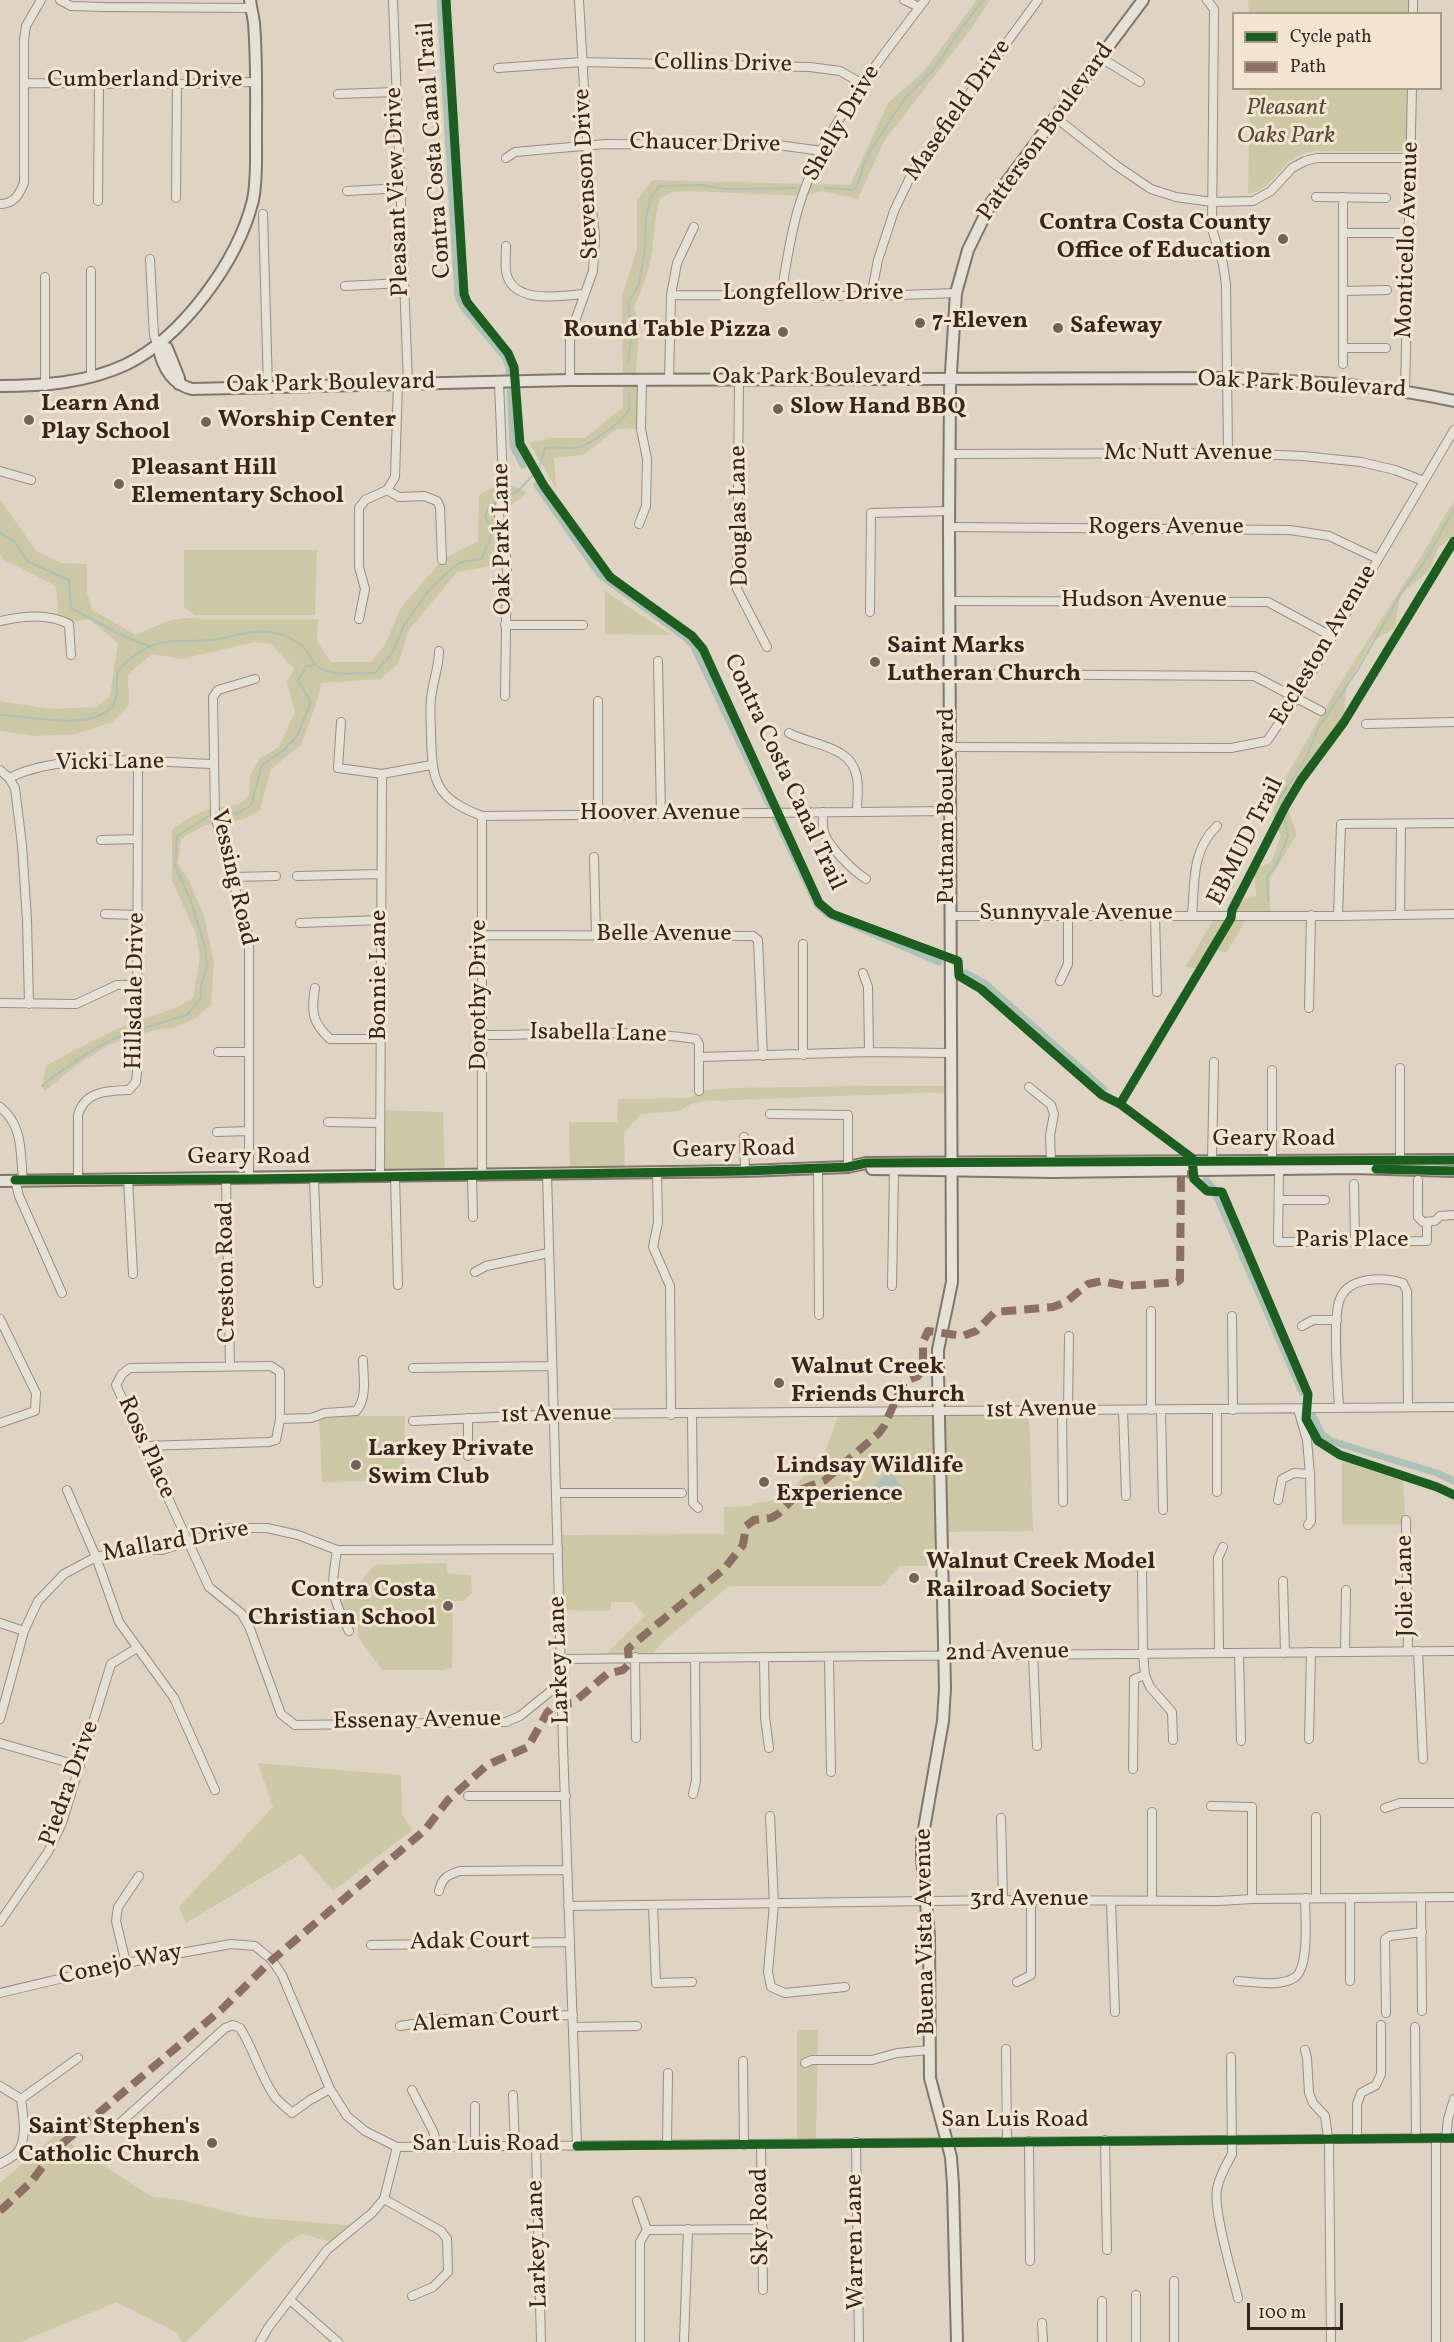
<!DOCTYPE html>
<html>
<head>
<meta charset="utf-8">
<style>
  body { margin:0 }
  #map { position:relative; width:1454px; height:2342px; overflow:hidden; background:#dfd4c3; font-family:Vollkorn,serif }
  canvas { display:block }
  .legend { position:absolute; left:1232px; top:12px; width:210px; height:78px; box-sizing:border-box; background:#f2e6d0; border:2px solid #a89989; margin:0; padding:8px 10px; list-style:none; font-size:18px; color:#38251e }
  .legend li { display:flex; align-items:center; gap:12px; height:30px }
  .legend b { width:30px; border:2px solid #a89989 }
  .scale { position:absolute; left:1247px; top:2303px; width:96px; height:27px; box-sizing:border-box; border:3px solid #38251e; border-top:0; padding-left:8px; font-size:18px; line-height:21px; white-space:nowrap; color:#38251e; -webkit-text-stroke:4px #f2e6d0; paint-order:stroke }
</style>
</head>
<body>
<div id="map">
<canvas width="1454" height="2342"></canvas>
<ul class="legend">
<li><b style="height:8px;background:#1b5e20"></b>Cycle path</li>
<li><b style="height:8px;background:#8d6e63"></b>Path</li>
</ul>
<div class="scale">100 m</div>
</div>
<script>
const ctx = document.querySelector('canvas').getContext('2d');
ctx.lineJoin = 'round';
function paint(path, color) {
  ctx.fillStyle = color;
  ctx.fill(path, 'evenodd');
}
function stroke(path, color, width, dash) {
  ctx.strokeStyle = color;
  ctx.lineWidth = width;
  ctx.lineCap = dash ? 'butt' : 'round';
  ctx.setLineDash(dash || []);
  ctx.stroke(path);
}
function write(font, color, halo, rows, align = 'center') {
  ctx.font = font + ' Vollkorn,serif';
  ctx.lineWidth = 6;
  ctx.setLineDash([]);
  ctx.textBaseline = 'middle';
  ctx.strokeStyle = halo;
  ctx.fillStyle = color;
  for (const [text, x, y, turn = 0] of rows) {
    ctx.save();
    ctx.translate(x, y);
    ctx.rotate((+turn || 0) * Math.PI / 180);
    ctx.textAlign = isNaN(turn) ? turn : align;
    if (halo) ctx.strokeText(text, 0, 0);
    ctx.fillText(text, 0, 0);
    ctx.restore();
  }
}
paint(new Path2D(`
  M977,0H990L971,29L884,141L858,199L823,191L803,196L690,191L673,192L660,198C655,213 655,228 653,244C651,265 643,288 634,307L640,325L635,379L642,380L641,429H617L583,455L554,458L556,488L529,443L549,438H585L623,407L622,297L637,249V199L653,180L850,185L888,103L924,71Z
  M1248,0H1409V13H1249Z
  M1250,89H1408V149L1402,151H1317C1309,152 1301,153 1294,158C1278,169 1269,192 1248,194Z
  M503,482L528,492L499,515L507,563L457,572L409,630L398,664L381,679L321,683L317,701L301,745L271,769L260,810L245,819L205,825L181,839L178,863L188,879L204,916L214,963L211,1005L194,1019L173,1028L154,1030L109,1045L76,1065L45,1091L42,1086L46,1066C76,1049 105,1033 137,1021C157,1014 175,1010 193,998L200,957L196,934L172,880V830C185,820 198,812 214,808C231,804 236,809 249,796L250,776L260,758L279,747L295,712L287,682L294,669L271,644L254,642L182,659L152,654L128,674L129,705L113,722L76,734L37,736L0,731V701L50,709L97,707L110,696L118,643L89,619L71,622L59,619L56,586L3,559L0,554V499L36,551L61,563L87,564V593L92,610L136,635C162,624 173,615 202,619H318L317,641L331,662H371L385,645L400,609L442,560L478,541L479,495Z
  M1454,500V535L1438,548L1430,570L1400,595L1395,628L1372,641L1346,687L1344,722L1301,780L1286,805L1297,835L1270,878V915H1249L1226,953L1213,947L1200,969L1185,967L1216,916L1231,914L1236,902L1256,896L1254,868L1271,863L1281,836L1273,818L1276,794L1334,693L1418,562Z
  M184,550H317L315,615H195L184,607Z
  M605,590V591L671,635L605,634Z
  M862,1086H950V1092L707,1101L693,1103L679,1111L641,1114L624,1133L625,1173L570,1174L569,1122H617L618,1099L691,1098L699,1091L731,1088Z
  M380,1110L443,1112L445,1176L380,1177Z
  M356,1411L360,1416H405L404,1480L322,1482L319,1415Z
  M1029,1411L1033,1531L935,1532L934,1566H900L882,1586H729L667,1638L649,1657L602,1658L645,1616L633,1602H611V1611L559,1610L558,1535L724,1534V1507L752,1506L754,1503L784,1499L826,1450L839,1413Z
  M1342,1461L1403,1481L1406,1525H1342Z
  M446,1563L448,1574L471,1575L472,1593L463,1601H453L452,1668L443,1670H382L358,1637V1626L346,1616L340,1605L375,1565Z
  M258,1763L401,1775L402,1814L412,1830L333,1891L301,1854L186,1923L179,1907L273,1807Z
  M797,2030H818L816,2143H797Z
  M58,2133L80,2151L153,2197L181,2200L249,2217L356,2226L335,2243L302,2234L285,2244L186,2342H183L174,2331L116,2302L21,2342H0V2183Z`), '#ccc7a4');
paint(new Path2D(`
  M889,1471L905,1489L888,1504L873,1486Z`), '#adc1b6');
stroke(new Path2D(`
  M825,188L854,190L859,182L863,166L871,150L904,99L934,69L958,33L983,0
  M628,363L632,331L628,304L639,284L645,248L646,217L651,197L660,186L701,185L726,189L796,188
  M539,469L545,448C556,446 563,449 573,448C586,448 625,421 629,409C630,405 629,399 629,394
  M502,499L519,490L533,475
  M0,533L14,541L28,562L69,580L71,608L125,637L149,646
  M0,715C28,716 72,727 98,716C104,714 109,709 114,706L117,692V672C126,662 136,652 149,647C168,638 192,642 212,640C234,637 253,628 275,633C285,635 296,640 303,647C309,653 311,661 317,666C331,677 358,673 375,673L393,652L404,625L429,590L450,570L461,562L481,559C489,542 496,534 485,516L489,506L497,502
  M227,814L239,813L251,805L262,765L284,750L297,736L311,702L298,681L306,666L314,665
  M1268,901L1267,877L1277,864L1288,835L1279,800L1306,758L1318,728L1357,671L1400,595L1425,561L1454,509
  M147,1027L187,1015L201,998V985L207,968L205,947L191,901L175,866L177,836L207,817
  M42,1086C69,1064 95,1046 127,1033`), '#adc1b6', 2);
stroke(new Path2D(`
  M440,0L458,297L463,307L504,356L509,366L513,446L523,465
  M537,485L600,575L686,638L693,645L817,905L827,914L939,962
  M966,973L986,984L1104,1089
  M1206,1180L1213,1188L1302,1392
  M1313,1416L1322,1434L1331,1441L1437,1473L1454,1481`), '#adc1b6', 7);
const street = new Path2D(`
  M60,0L71,6L104,7L251,8
  M393,0L408,383
  M904,0L919,7
  M1207,0L1214,9L1212,229L1223,264L1226,284L1228,453
  M1413,14V0
  M1101,58L1140,82
  M498,68L582,62L810,67L840,71L861,83
  M25,83L177,84L256,82
  M338,94L395,92
  M1055,117L1117,166L1151,189L1176,197L1212,202L1253,201L1271,191L1292,168L1305,161L1317,158H1412
  M506,158L515,152L605,144L778,145L822,151
  M347,191L402,188
  M1316,197L1386,198
  M176,198L177,84
  M98,201L99,83
  M0,204C14,204 19,195 24,183V40L26,26L41,0
  M263,214L268,387
  M1344,233H1407
  M506,246C506,254 505,263 506,271C511,305 560,296 584,294
  M150,259L154,336L158,345
  M91,271V376
  M45,277V386
  M345,286L403,283
  M1343,291L1387,290
  M671,295L874,296L956,293
  M781,296C786,266 790,235 799,206C822,130 878,62 925,0
  M871,296L878,260L894,211L914,169L1038,0
  M1343,348H1386
  M1343,364V197
  M570,380V335L593,271L595,236L590,192L579,0
  M669,380L671,295L677,263L694,227
  M739,380L737,589L767,647
  M499,382L503,482L499,515L507,563L505,696
  M1405,391L1412,88
  M949,454L1228,453L1303,456L1361,462L1395,470L1424,481
  M0,471L31,480
  M387,490L399,497L424,496L437,501L440,507L442,560
  M639,524L646,506L647,459L641,429L642,380
  M949,527L1290,530L1329,536L1378,559
  M949,601L1268,602L1331,636
  M870,612L871,513L949,511
  M359,619L365,589L359,567V508L365,500L387,490L395,477L398,383
  M0,621C24,616 47,613 69,624L71,655
  M505,625H583
  M439,651C439,666 434,678 432,692C429,705 431,721 431,734C432,782 435,798 482,816L949,811
  M658,661L661,815
  M949,674L1254,676L1321,711
  M598,701V815
  M341,722L338,768L382,774L431,765
  M1366,724L1454,722
  M789,733C813,746 852,745 857,778C859,788 857,800 857,811
  M949,747L1231,748L1267,741L1297,697L1454,430
  M0,770L9,778L15,788L22,845L27,920L29,1004
  M9,778C62,751 153,762 212,764
  M823,812C823,818 822,825 824,832C828,846 853,871 866,879
  M101,840L138,839
  M594,857L596,936
  M297,876L381,874
  M232,877L276,876
  M105,914L138,915
  M1155,915L1157,992
  M1192,915C1195,882 1191,851 1217,826
  M1400,915L1401,824
  M950,916H1338L1454,914
  M1338,916L1341,824L1454,823
  M300,923L381,920
  M481,935L753,936L758,940L763,1056
  M803,944V1055
  M863,973L868,987L869,1052
  M1060,981L1068,964V915
  M315,988C311,1012 312,1022 330,1039H382
  M0,1003L76,1004L117,985H138
  M1309,1008L1311,915
  M481,1035C552,1035 626,1028 696,1039L699,1044V1057
  M218,1052H249
  M1400,1068V1159
  M1272,1070V1161
  M1029,1087L1051,1105L1054,1114L1050,1135L1051,1162
  M699,1091V1057L869,1052L950,1053
  M0,1107C24,1126 20,1154 23,1180
  M770,1114L848,1115V1167
  M328,1122L380,1123
  M217,1132L249,1131
  M744,1137L745,1171
  M1212,1161L1214,1062
  M1279,1168L1278,1242L1427,1241V1222
  M818,1169L819,1315
  M657,1172L658,1222L653,1247L670,1286L671,1415
  M547,1174L563,1745L577,2146
  M472,1175L473,1217
  M482,1175V816
  M380,1177L382,774
  M395,1177L398,1285
  M314,1178L318,1283
  M78,1179V1115C85,1091 106,1091 129,1090L136,1082L137,1072L138,762
  M128,1179L133,1274
  M226,1179L230,1366
  M249,1179V938L215,816L213,697L218,690L255,679
  M15,1180L19,1196L62,1293
  M1418,1180V1217L1423,1222L1435,1221L1440,1216L1454,1215
  M1354,1184L1355,1242
  M1279,1200H1325
  M475,1272L486,1266L548,1253
  M892,1286L894,1171
  M1151,1311V1410
  M1232,1316L1233,1410
  M0,1319L36,1393L35,1411L0,1423
  M1302,1326L1313,1320H1337
  M413,1368L552,1366
  M1339,1408C1338,1385 1332,1317 1340,1299C1349,1276 1383,1277 1403,1283L1407,1291L1408,1407
  M1298,1409L1307,1440L1310,1474L1311,1521L1308,1525
  M1062,1410L1063,1502
  M1068,1410L1069,1336
  M1123,1410L1126,1496
  M1161,1410L1163,1510
  M1217,1410V1492
  M692,1414L693,1503L698,1508
  M468,1418V1456
  M280,1419L311,1418L325,1413L356,1411C368,1398 363,1376 363,1360
  M413,1421L559,1414L1454,1407
  M145,1446L269,1442L276,1440L280,1419V1372L271,1366L130,1368L122,1374L116,1385L209,1587L241,1613L249,1626L281,1714L295,1725L506,1722L520,1716L562,1682
  M67,1490L96,1557L119,1622L174,1698L215,1790
  M557,1493H682
  M1278,1500L1282,1479L1294,1473L1310,1474
  M1406,1520L1408,1651
  M337,1550C331,1591 330,1593 349,1631
  M1142,1567L1143,1654L1145,1675L1150,1687L1172,1712L1173,1740
  M1283,1581L1285,1653
  M0,1623L24,1631
  M1418,1651L1423,1759
  M1345,1652L1346,1590
  M1219,1653L1218,1558L1223,1547
  M1239,1653L1241,1741
  M1033,1654L1037,1746
  M635,1657L636,1738
  M764,1657L765,1717L769,1748
  M829,1657L831,1772
  M561,1659L1454,1651
  M0,1719L24,1631L38,1601L64,1574L96,1557L129,1550H162L230,1528H267L298,1535L337,1550L558,1549
  M1309,1739L1311,1652
  M0,1743L80,1766
  M1133,1769L1134,1679L1145,1675
  M693,1794L696,1781L695,1658
  M468,1796H566
  M1211,1806L1252,1807V1899
  M1385,1808L1400,1803H1454
  M1152,1812V1899
  M770,1816L774,1904L768,1972L771,1987L785,1993L845,1987
  M1316,1817V1898
  M1001,1818L1003,1900
  M439,1891C442,1877 448,1875 460,1871L567,1870
  M1421,1898L1422,2011
  M1350,1899V1981
  M1111,1901L1115,2012
  M568,1906L1003,1900L1219,1901L1252,1899L1454,1897
  M653,1906L656,1983L692,1982
  M0,1922L48,1852L62,1823L111,1664L137,1648
  M371,1945L570,1942
  M126,1963L116,1921L118,1907L139,1876
  M1238,1981C1254,1982 1279,1987 1294,1978C1310,1969 1305,1915 1305,1898
  M1017,1982L1031,1975V1901
  M0,1993L126,1963L231,1944L255,1946L272,1960L282,1975L330,2089L347,2116L365,2131L397,2147L1454,2138
  M1386,2013L1385,1939L1390,1936L1422,1932
  M400,2026L444,2019L573,2015
  M573,2027L637,2026
  M1415,2027L1416,2138
  M1006,2049L1007,2141
  M1305,2050L1307,2058L1309,2093L1313,2103L1325,2116L1329,2144L1331,2342
  M1231,2057L1232,2154C1226,2165 1219,2177 1217,2189C1213,2210 1232,2273 1238,2298
  M743,2061L744,2145
  M805,2063L812,2060H872L897,2053L929,2050
  M0,2086L21,2099C23,2115 28,2139 17,2153C13,2157 5,2161 0,2164
  M412,2090L433,2131L438,2148
  M513,2095L515,2147
  M21,2099L78,2058
  M475,2106V2147
  M118,2125L225,2028L233,2025L240,2028C254,2049 260,2076 275,2097C280,2103 287,2108 292,2113L310,2100L330,2089
  M1446,2138L1448,2119L1454,2099
  M1357,2139V2104L1361,2093L1376,2085L1381,2074V2025
  M1105,2140L1107,2250
  M1029,2141L1030,2261
  M856,2142L859,2342
  M761,2144L763,2290
  M667,2145L668,2073
  M536,2147L541,2342
  M384,2199L441,2231L447,2239L448,2272L433,2287L412,2296
  M637,2201L647,2230
  M647,2230L763,2229
  M1174,2281V2342
  M1136,2295V2342
  M290,2300L338,2342
  M1102,2301V2342
  M1042,2323L1043,2342
  M260,2342L268,2328L327,2250L372,2213L384,2199L397,2147
  M640,2342V2242L647,2230
  M684,2342L688,2229
  M1436,2342V2138`);
const secondary = new Path2D(`
  M158,345C162,366 171,384 192,389L570,380L1228,378C1304,382 1380,384 1454,401
  M158,345L167,348L179,378V384
  M0,386C42,386 86,383 125,365C182,338 238,261 253,200C257,180 256,157 256,136C256,99 257,60 254,23C253,15 251,8 250,0
  M872,1169L1053,1172L1354,1168L1454,1171
  M0,1181L745,1171L848,1167L866,1163L1454,1160
  M957,2342L953,2185L951,2157L930,2078L929,1936L922,1859V1840L943,1721L945,1688L938,1373V1350L952,1282L949,527L950,388L956,293L968,250L991,203L1143,0`);
stroke(street, '#968e83', 10);
stroke(secondary, '#7f766d', 14);
stroke(street, '#e6e1d7', 8);
stroke(secondary, '#e6e1d7', 10);
stroke(new Path2D(`
  M0,2211L31,2182L56,2149L222,2009L272,1960L425,1830L448,1800L487,1765L528,1747L547,1713L554,1705L573,1703L607,1674L623,1670L629,1664L628,1649L631,1646L724,1569L743,1545L746,1526L754,1520L771,1518L778,1514L803,1489L825,1480L879,1433L884,1426L904,1382L918,1376L923,1368V1342L928,1331L963,1336L976,1331L995,1312L1053,1307L1066,1302L1088,1284L1102,1281L1126,1286L1177,1282L1180,1280L1181,1175L1193,1174`), '#8d6e63', 8, [15, 8]);
stroke(new Path2D(`
  M446,0L464,294L467,302L508,353L514,367L520,444L544,486L610,577L692,636L703,649L819,903L832,914L958,961L959,976L981,989L1102,1095L1120,1104L1192,1158L1194,1179L1207,1191L1222,1192L1308,1394L1306,1419L1318,1441L1340,1455L1437,1487L1454,1495
  M1120,1104L1231,918L1232,910L1286,805L1301,780L1344,722L1454,541
  M1376,1169L1454,1171
  M15,1180L249,1179L745,1171L848,1167L866,1163L1454,1160
  M577,2146L1454,2138`), '#1b5e20', 9);
for (const [x, y, r, color] of [
  [1283,239,6,"#726258"],
  [920,323,6,"#726258"],
  [1058,328,6,"#726258"],
  [783,332,6,"#726258"],
  [778,409,6,"#726258"],
  [29,420,6,"#726258"],
  [206,422,6,"#726258"],
  [119,484,6,"#726258"],
  [875,662,6,"#726258"],
  [779,1383,6,"#726258"],
  [356,1465,6,"#726258"],
  [764,1482,6,"#726258"],
  [914,1578,6,"#726258"],
  [448,1606,6,"#726258"],
  [212,2143,6,"#726258"]
]) {
  const dot = new Path2D();
  dot.arc(x, y, r, 0, 2 * Math.PI);
  ctx.fillStyle = color;
  ctx.fill(dot);
  stroke(dot, '#f2e6d0', 2);
}
write('24px', '#38251e', '#f2e6d0', [
  ["Collins Drive",723,65,1],
  ["Cumberland Drive",145,82],
  ["Masefield Drive",959,111,-55],
  ["Shelly Drive",843,124,-60],
  ["Patterson Boulevard",1047,133,-54],
  ["Chaucer Drive",705,145,1],
  ["Contra Costa Canal Trail",436,150,-94],
  ["Stevenson Drive",588,174,-93],
  ["Pleasant View Drive",399,192,-92],
  ["Monticello Avenue",1409,240,-88],
  ["Longfellow Drive",813,295],
  ["Oak Park Boulevard",817,379],
  ["Oak Park Boulevard",331,385,-1],
  ["Oak Park Boulevard",1302,386,3],
  ["Mc Nutt Avenue",1188,455],
  ["Douglas Lane",741,516,-91],
  ["Rogers Avenue",1166,529],
  ["Oak Park Lane",504,539,-91],
  ["Hudson Avenue",1144,602],
  ["Eccleston Avenue",1325,646,-59],
  ["Vicki Lane",110,764,-1],
  ["Contra Costa Canal Trail",783,773,65],
  ["Putnam Boulevard",949,806,-90],
  ["Hoover Avenue",660,815],
  ["EBMUD Trail",1247,842,-63],
  ["Vessing Road",232,878,77],
  ["Sunnyvale Avenue",1076,915],
  ["Belle Avenue",664,936],
  ["Bonnie Lane",381,975,-90],
  ["Hillsdale Drive",137,991,-89],
  ["Dorothy Drive",481,995,-90],
  ["Isabella Lane",598,1035,1],
  ["Geary Road",1274,1141],
  ["Geary Road",734,1151,-1],
  ["Geary Road",249,1159],
  ["Paris Place",1352,1242],
  ["Creston Road",228,1272,-91],
  ["1st Avenue",1041,1411,-1],
  ["1st Avenue",556,1416,-1],
  ["Ross Place",145,1448,66],
  ["Mallard Drive",176,1543,-10],
  ["Jolie Lane",1407,1586,-91],
  ["2nd Avenue",1007,1654,-1],
  ["Larkey Lane",561,1660,-92],
  ["Essenay Avenue",417,1722,-1],
  ["Piedra Drive",71,1784,-70],
  ["3rd Avenue",1029,1901],
  ["Buena Vista Avenue",927,1932,-91],
  ["Adak Court",470,1943,-1],
  ["Conejo Way",121,1966,-12],
  ["Aleman Court",486,2021,-4],
  ["San Luis Road",1015,2122],
  ["San Luis Road",486,2146],
  ["Sky Road",762,2217,-91],
  ["Warren Lane",857,2242,-91],
  ["Larkey Lane",539,2244,-92]
]);
write('italic 24px', '#594b39', '#f2e6d0', [
  ["Pleasant",1286,110],
  ["Oaks Park",1286,138]
]);
write('bold 24px', '#38251e', '#f2e6d0', [
  ["Contra Costa County",1271,225,"right"],
  ["Office of Education",1271,253,"right"],
  ["7-Eleven",932,323],
  ["Safeway",1070,328],
  ["Round Table Pizza",771,332,"right"],
  ["Learn And",41,406],
  ["Play School",41,434],
  ["Slow Hand BBQ",790,409],
  ["Worship Center",218,422],
  ["Pleasant Hill",131,470],
  ["Elementary School",131,498],
  ["Saint Marks",887,648],
  ["Lutheran Church",887,676],
  ["Walnut Creek",791,1369],
  ["Friends Church",791,1397],
  ["Larkey Private",368,1451],
  ["Swim Club",368,1479],
  ["Lindsay Wildlife",776,1468],
  ["Experience",776,1496],
  ["Walnut Creek Model",926,1564],
  ["Railroad Society",926,1592],
  ["Contra Costa",436,1592,"right"],
  ["Christian School",436,1620,"right"],
  ["Saint Stephen's",200,2129,"right"],
  ["Catholic Church",200,2157,"right"]
], 'left');
</script>
</body>
</html>
